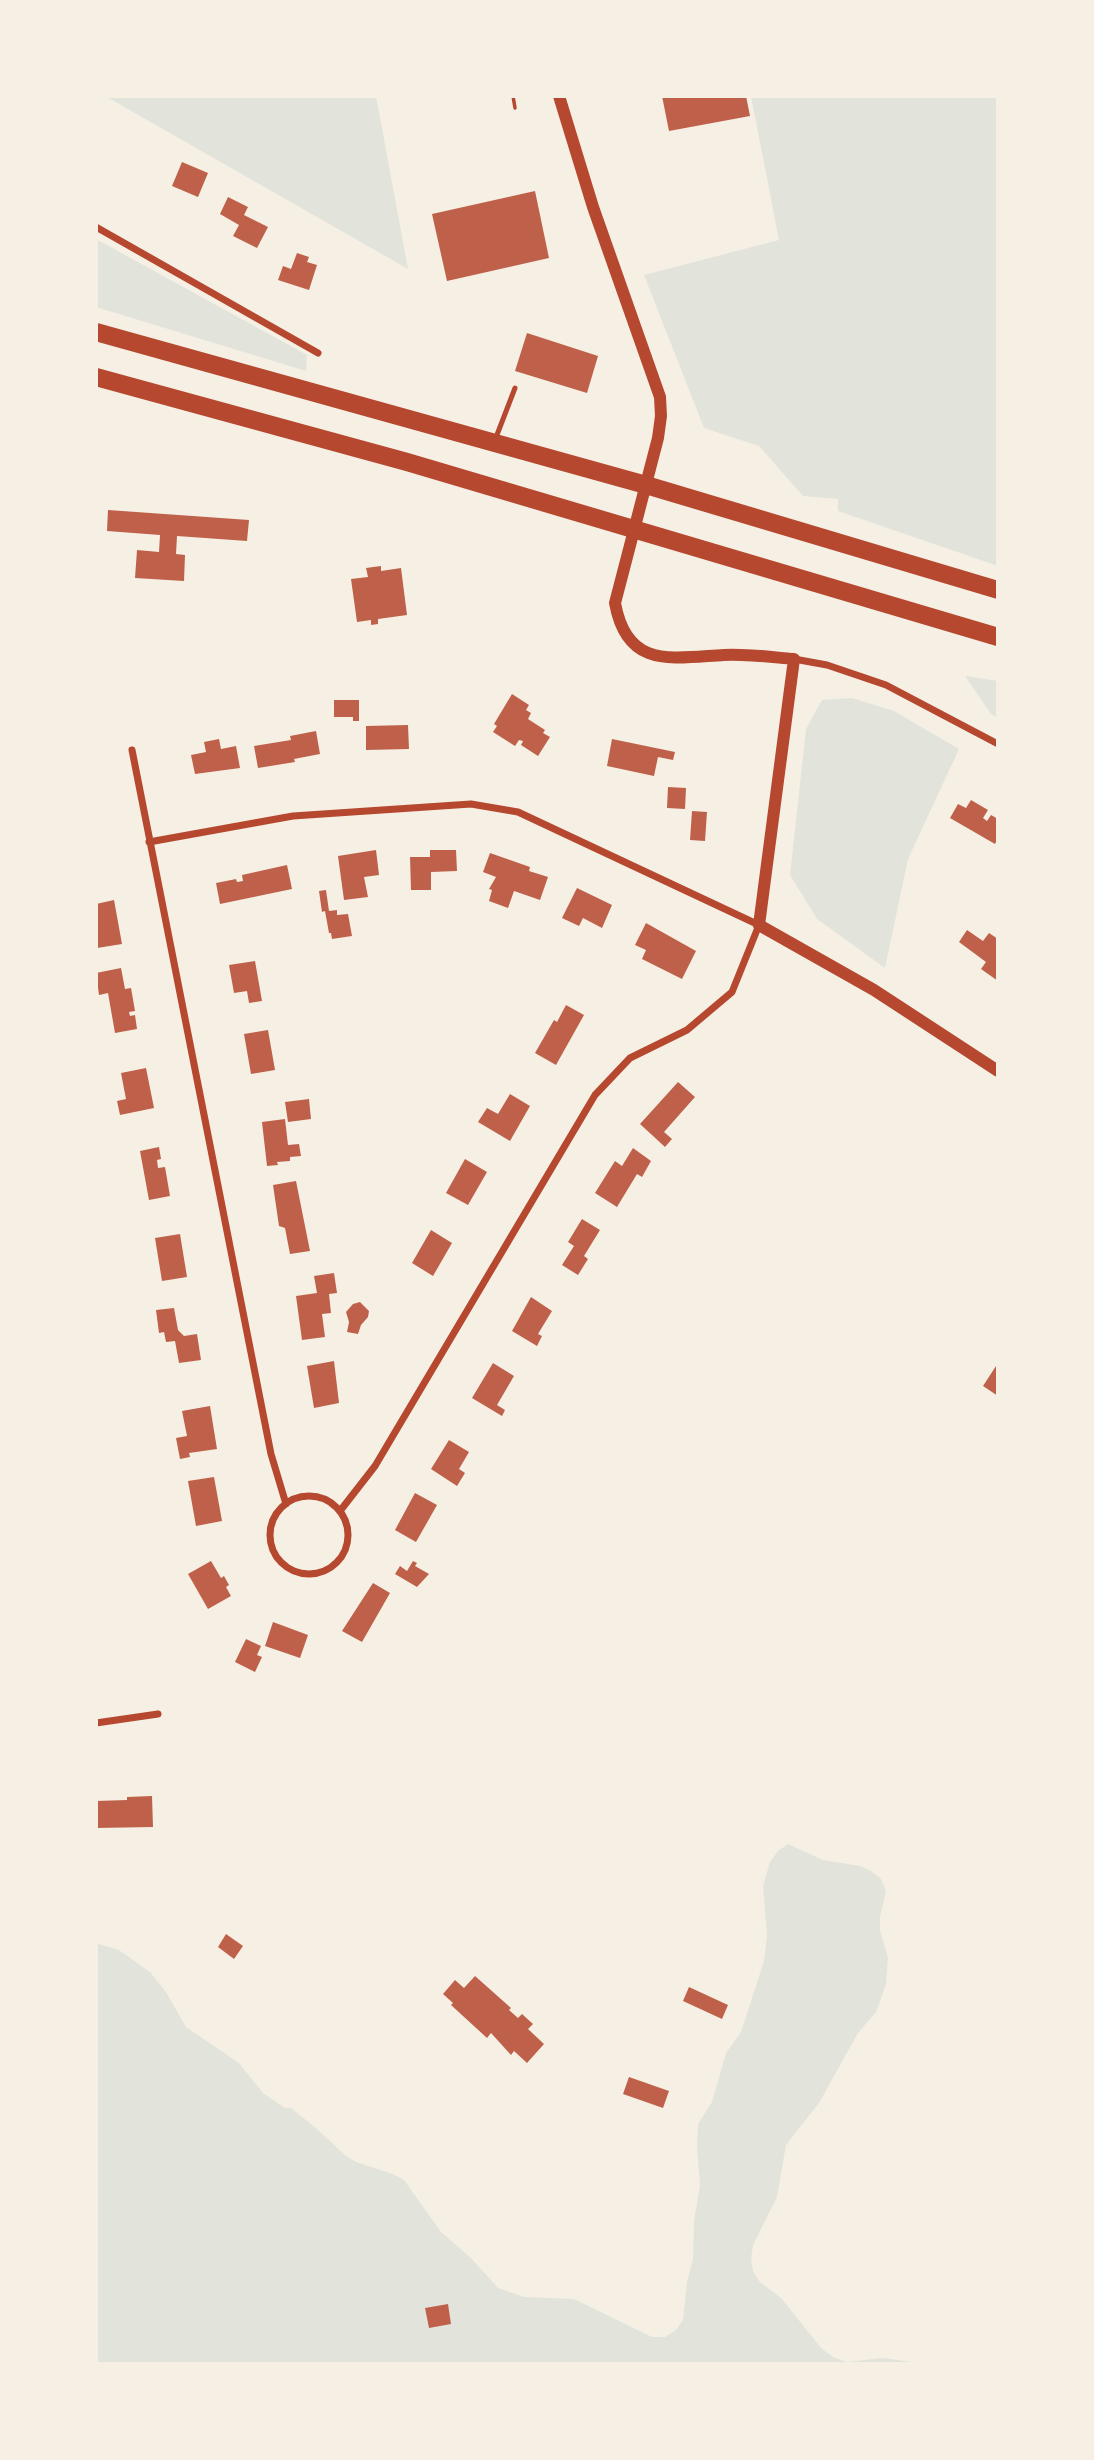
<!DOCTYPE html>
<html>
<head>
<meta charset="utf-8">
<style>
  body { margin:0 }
  #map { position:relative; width:1094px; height:2460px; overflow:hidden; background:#f6efe4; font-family:"Fira Sans Condensed",sans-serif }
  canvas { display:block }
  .frame { position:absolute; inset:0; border:98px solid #f6efe4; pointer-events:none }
</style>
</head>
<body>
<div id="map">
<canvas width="1094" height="2460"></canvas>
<div class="frame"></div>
</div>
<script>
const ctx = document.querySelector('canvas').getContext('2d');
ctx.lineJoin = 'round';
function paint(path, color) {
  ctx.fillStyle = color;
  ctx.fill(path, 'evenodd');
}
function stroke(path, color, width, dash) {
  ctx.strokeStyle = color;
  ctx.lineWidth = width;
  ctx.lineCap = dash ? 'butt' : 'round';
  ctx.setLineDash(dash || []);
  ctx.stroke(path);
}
paint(new Path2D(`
  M105,96H376L408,269Z
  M751,96H998V566L838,511V499L803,496L759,446L704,428L644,275L779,240Z
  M96,239L307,355L306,371L96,307Z
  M965,676L998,681V718L991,714Z
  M852,698L894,711L959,749L908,859L885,968L817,919L790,875L806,729L822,700Z
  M788,1844L823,1860L860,1866L871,1871L881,1879L886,1891L880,1917V1930L888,1958L886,1984L876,2012L858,2033L819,2103L786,2145L777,2197L753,2245L751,2259L753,2271L760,2282L781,2298L822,2349L833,2357L846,2362L883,2358L926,2364H96V1941L99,1944L119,1950L150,1972L166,1992L186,2027L239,2063L263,2093L285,2108H291L317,2129L346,2156L356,2162L393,2174L404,2180L441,2232L471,2258L498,2288L524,2297L574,2299L652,2337H665L676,2330L683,2320L687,2282L693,2258L694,2221L700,2185L697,2148L698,2124L712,2102L726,2053L741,2032L764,1961L767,1936L763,1886L770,1862L778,1851Z`), '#e2e4dc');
paint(new Path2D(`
  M662,96H746L750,116L669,131Z
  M182,162L208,173L198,197L172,186Z
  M535,191L549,258L447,281L432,214Z
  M228,197L248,207L244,215L268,227L257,248L233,236L239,225L220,214Z
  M297,253L309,257L307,262L317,265L309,290L278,280L283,266L291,269Z
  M527,333L598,356L587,393L515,371Z
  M108,510L249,520L247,541L177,536L176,554L185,555L184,581L135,578L137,550L159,552L160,535L107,531Z
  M381,566V571L401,568L407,615L378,619V624L371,625V620L357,622L351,579L368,577L366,568Z
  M512,694L529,705L526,710L531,713L528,719L545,730L543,733L550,737L538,756L521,745L523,741L519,740L515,746L493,732L497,726L494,724Z
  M334,700H359V721H353V717H334Z
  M408,725L409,749L366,750V726Z
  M316,731L320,754L294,759L295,762L258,768L254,746L291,740L290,736Z
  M219,739L221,749L236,746L240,768L195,774L191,755L206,752L204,742Z
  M612,739L675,752L673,760L658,757L654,776L607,766Z
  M668,787L686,788L685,809L667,808Z
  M971,800L988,810L983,818L987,821L991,815L998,819V838L995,844L950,818L958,804L966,808Z
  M692,811L707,812L705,841L690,840Z
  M376,850L379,875L364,877L368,897L344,900L338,856Z
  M430,850H456L457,871L431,872V890H411L410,857H430Z
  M490,853L530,867L529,871L548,877L540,900L514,891L508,908L489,901L492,890L489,889L496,877L483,872Z
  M287,865L292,889L220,904L216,883L236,879L237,882L243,881L242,875Z
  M577,888L612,905L602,928L583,918L579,926L562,918Z
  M326,890L329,911L337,910V915L348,914L352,936L332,939L331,933H329L325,911L322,912L319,891Z
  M114,900L122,944L97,948L96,904Z
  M646,923L696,951L682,979L642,959L646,950L635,945Z
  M967,930L983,941L989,933L998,939V981L981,969L986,962L959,942Z
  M255,961L262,1001L249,1003L247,991L234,993L229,965Z
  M121,968L125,989L131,988L135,1011L129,1012L130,1016L135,1015L137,1029L115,1033L108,993L99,995L96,973Z
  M566,1005L584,1015L556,1065L535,1053L554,1020L557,1022Z
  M268,1030L275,1070L251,1074L244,1034Z
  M146,1068L154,1108L120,1115L117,1101L126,1099L121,1073Z
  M678,1082L695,1097L664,1132L672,1139L665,1147L640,1124Z
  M510,1094L530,1106L510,1141L478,1122L487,1108L498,1114Z
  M309,1099L311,1119L288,1122L285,1102Z
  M285,1119L288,1145L299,1144L301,1156L290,1157V1161L277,1162L278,1165L267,1166L262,1122Z
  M159,1147L161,1159L157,1160L158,1168L165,1167L170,1196L149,1200L140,1151Z
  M633,1148L651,1161L642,1177L637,1174L617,1207L595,1193L615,1161L622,1166Z
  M465,1159L487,1172L468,1205L446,1193Z
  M296,1181L310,1251L290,1254L285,1228L279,1226L273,1185Z
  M582,1219L600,1230L584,1256L588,1259L578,1275L562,1265L574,1246L568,1242Z
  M431,1230L452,1243L433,1276L412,1263Z
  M180,1234L187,1277L162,1281L155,1238Z
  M334,1273L337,1293L329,1294L331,1313L322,1314L325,1337L302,1340L296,1296L317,1293L314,1276Z
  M531,1297L552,1311L538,1334L542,1336L537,1346L512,1331Z
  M360,1302L369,1311L368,1317L361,1325L358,1334L347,1332L349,1322L346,1312L353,1304Z
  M174,1308L178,1330L184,1336L197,1334L201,1360L179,1363L175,1341L166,1342L164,1332L159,1333L156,1310Z
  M334,1361L339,1403L314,1408L307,1366Z
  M493,1363L514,1376L497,1405L505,1410L502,1416L472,1398Z
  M996,1366L998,1367V1396L983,1386Z
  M210,1406L217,1449L189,1453L190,1457L180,1459L176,1438L187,1436L182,1411Z
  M449,1440L469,1452L459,1469L465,1473L457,1486L431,1469Z
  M214,1477L222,1521L196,1526L188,1481Z
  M415,1493L437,1505L416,1542L395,1530Z
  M211,1561L221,1578L224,1576L229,1585L226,1587L231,1596L208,1609L188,1574Z
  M413,1561L417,1563L415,1566L429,1574L417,1587L395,1574L400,1566L407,1571Z
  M373,1583L390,1593L362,1642L342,1631Z
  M273,1622L308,1635L300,1658L265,1646Z
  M246,1639L261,1646L257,1655L262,1657L255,1672L235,1662Z
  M152,1796L153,1827L96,1828V1801L127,1800V1797Z
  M226,1934L243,1946L234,1959L218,1947Z
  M475,1976L511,2008L509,2010L518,2018L522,2014L533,2024L528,2029L544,2044L527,2063L514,2051L511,2055L491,2033L487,2038L451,2005L453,2003L443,1994L455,1980L464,1988Z
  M689,1987L728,2005L722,2019L683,2001Z
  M629,2077L669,2091L663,2108L623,2094Z
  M448,2304L451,2324L429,2328L425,2308Z`), '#bf614a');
stroke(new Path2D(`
  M513,96L515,108`), '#b5482f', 3.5);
stroke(new Path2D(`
  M495,440L515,388`), '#b5482f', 5);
stroke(new Path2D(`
  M96,227L318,353
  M794,659L827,665L886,685L998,744
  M132,750L271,1454L286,1504
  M149,842L293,816L471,804L518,812L759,925L732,992L687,1030L630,1058L595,1095L375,1466L340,1511
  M270 1535a39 39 0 1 1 78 0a39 39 0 1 1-78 0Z
  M96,1723L158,1714`), '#b5482f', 7);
stroke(new Path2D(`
  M559,96L593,207L660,397L661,416L658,438L615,603C627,669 671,658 724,655C747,654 770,657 794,659L759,925L874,990L998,1071`), '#b5482f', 12);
stroke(new Path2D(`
  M96,332L646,485L998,590
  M96,377L407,462L998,637`), '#b5482f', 18);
</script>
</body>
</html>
